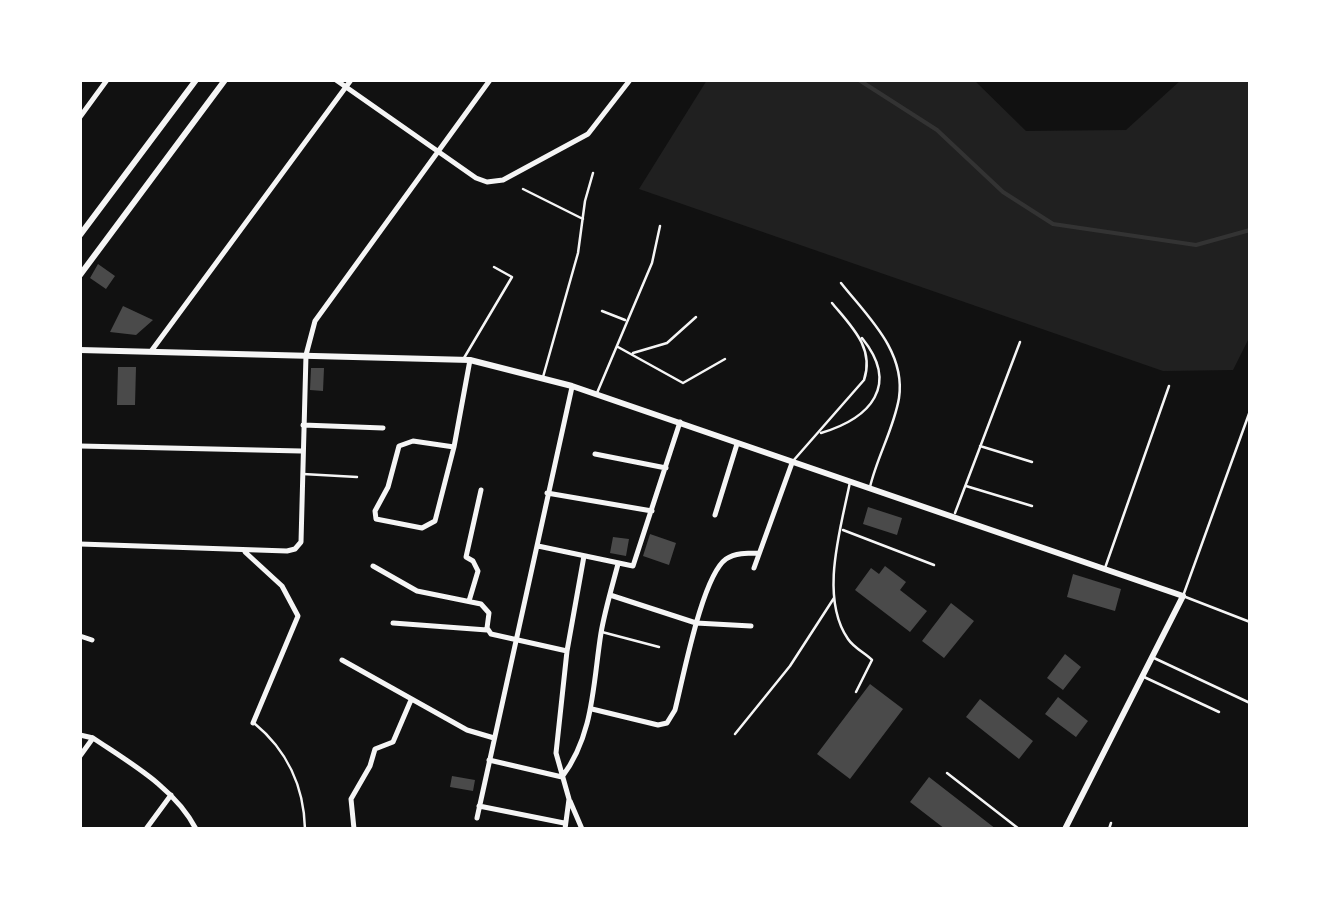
<!DOCTYPE html>
<html>
<head>
<meta charset="utf-8">
<style>
  body { margin:0 }
  #map { position:relative; width:1330px; height:909px; overflow:hidden; background:#111; font-family:Signika,sans-serif }
  canvas { display:block }
  .frame { position:absolute; inset:0; border:82px solid #fff; pointer-events:none }
</style>
</head>
<body>
<div id="map">
<canvas width="1330" height="909"></canvas>
<div class="frame"></div>
</div>
<script>
const ctx = document.querySelector('canvas').getContext('2d');
ctx.lineJoin = 'round';
function paint(path, color) {
  ctx.fillStyle = color;
  ctx.fill(path, 'evenodd');
}
function stroke(path, color, width, dash) {
  ctx.strokeStyle = color;
  ctx.lineWidth = width;
  ctx.lineCap = dash ? 'butt' : 'round';
  ctx.setLineDash(dash || []);
  ctx.stroke(path);
}
paint(new Path2D(`
  M707,80H974L1026,131L1126,130L1181,80H1250V336L1233,370L1163,371L639,189Z`), '#202020');
stroke(new Path2D(`
  M859,80L937,130L1003,192L1053,224L1196,245L1250,230`), '#333', 4);
paint(new Path2D(`
  M98,264L115,276L106,289L90,278Z
  M123,306L153,320L136,335L110,332Z
  M118,367H136L135,405H117Z
  M311,368H324L323,391L310,390Z
  M868,507L902,518L897,535L863,524Z
  M650,534L676,543L669,565L643,556Z
  M613,537L629,539L626,556L610,553Z
  M885,566L906,582L900,590L927,611L910,632L855,590L871,568L879,574Z
  M1073,574L1121,589L1115,611L1067,597Z
  M951,603L974,621L944,658L922,641Z
  M1065,654L1081,667L1063,690L1047,678Z
  M870,684L903,709L850,779L817,754Z
  M1058,697L1088,721L1076,737L1045,714Z
  M980,699L1033,741L1019,759L966,717Z
  M452,776L475,780L473,791L450,787Z
  M929,777L996,829H945L910,802Z`), '#4a4a4a');
stroke(new Path2D(`
  M523,189L583,219
  M841,283C867,316 906,351 899,398C894,428 877,457 870,487
  M602,311L625,320
  M618,347L683,383L725,359
  M633,353L667,343L696,317
  M464,358L512,277L494,267
  M543,377L578,253L585,201L593,173
  M597,393L652,263L660,226
  M1250,411L1183,596L1250,622
  M821,433C871,418 900,385 862,338
  M980,446L1032,462
  M793,461L864,380C875,348 851,326 832,303
  M303,474L357,477
  M850,482C841,528 819,597 848,639C854,648 865,653 872,660L856,692
  M966,486L1032,506
  M955,513L1020,342
  M843,530L934,565
  M1105,568L1169,386
  M602,632L659,647
  M1154,658L1250,703
  M1144,677L1219,712
  M254,723C287,750 304,787 305,829
  M735,734L790,666L834,598
  M947,773L1019,829
  M1109,829L1111,823`), '#f5f5f5', 2.5);
stroke(new Path2D(`
  M336,80L476,178L487,182L503,180L588,134L630,80
  M80,117L107,80
  M152,350L351,80
  M303,425L383,428
  M80,446L301,451
  M454,447L413,441L399,446L388,487L375,511L376,519L422,528L435,521L454,447L470,360
  M595,454L666,468
  M547,493L652,511
  M715,515L737,444
  M80,544L287,551L295,549L301,542L306,355L315,321L490,80
  M538,546L633,566L680,422
  M245,552L282,586L298,616L253,723
  M373,566L417,591L481,604L489,613L487,628L491,634L567,651
  M754,568L792,463
  M610,595L696,623L751,626
  M469,601L478,571L473,561L466,557L481,490
  M393,623L487,630
  M80,636L92,640
  M342,660L467,730L494,738
  M592,709L658,725L667,723L675,710C683,679 702,576 726,559C735,553 747,553 758,553
  M80,735L93,738C130,763 175,788 196,829
  M80,756L93,738
  M489,760L562,777C594,735 593,683 601,633C605,610 612,587 618,564
  M570,801L582,829
  M479,806L564,823
  M477,818L572,387
  M146,829L171,795
  M354,829L351,799L370,766L375,749L393,742L411,700
  M565,829L569,799L556,753L567,651L584,556`), '#f5f5f5', 5);
stroke(new Path2D(`
  M80,350L470,360L572,386L1183,596L1065,829`), '#f5f5f5', 6);
stroke(new Path2D(`
  M80,235L196,80
  M80,275L225,80`), '#f5f5f5', 6);
</script>
</body>
</html>
